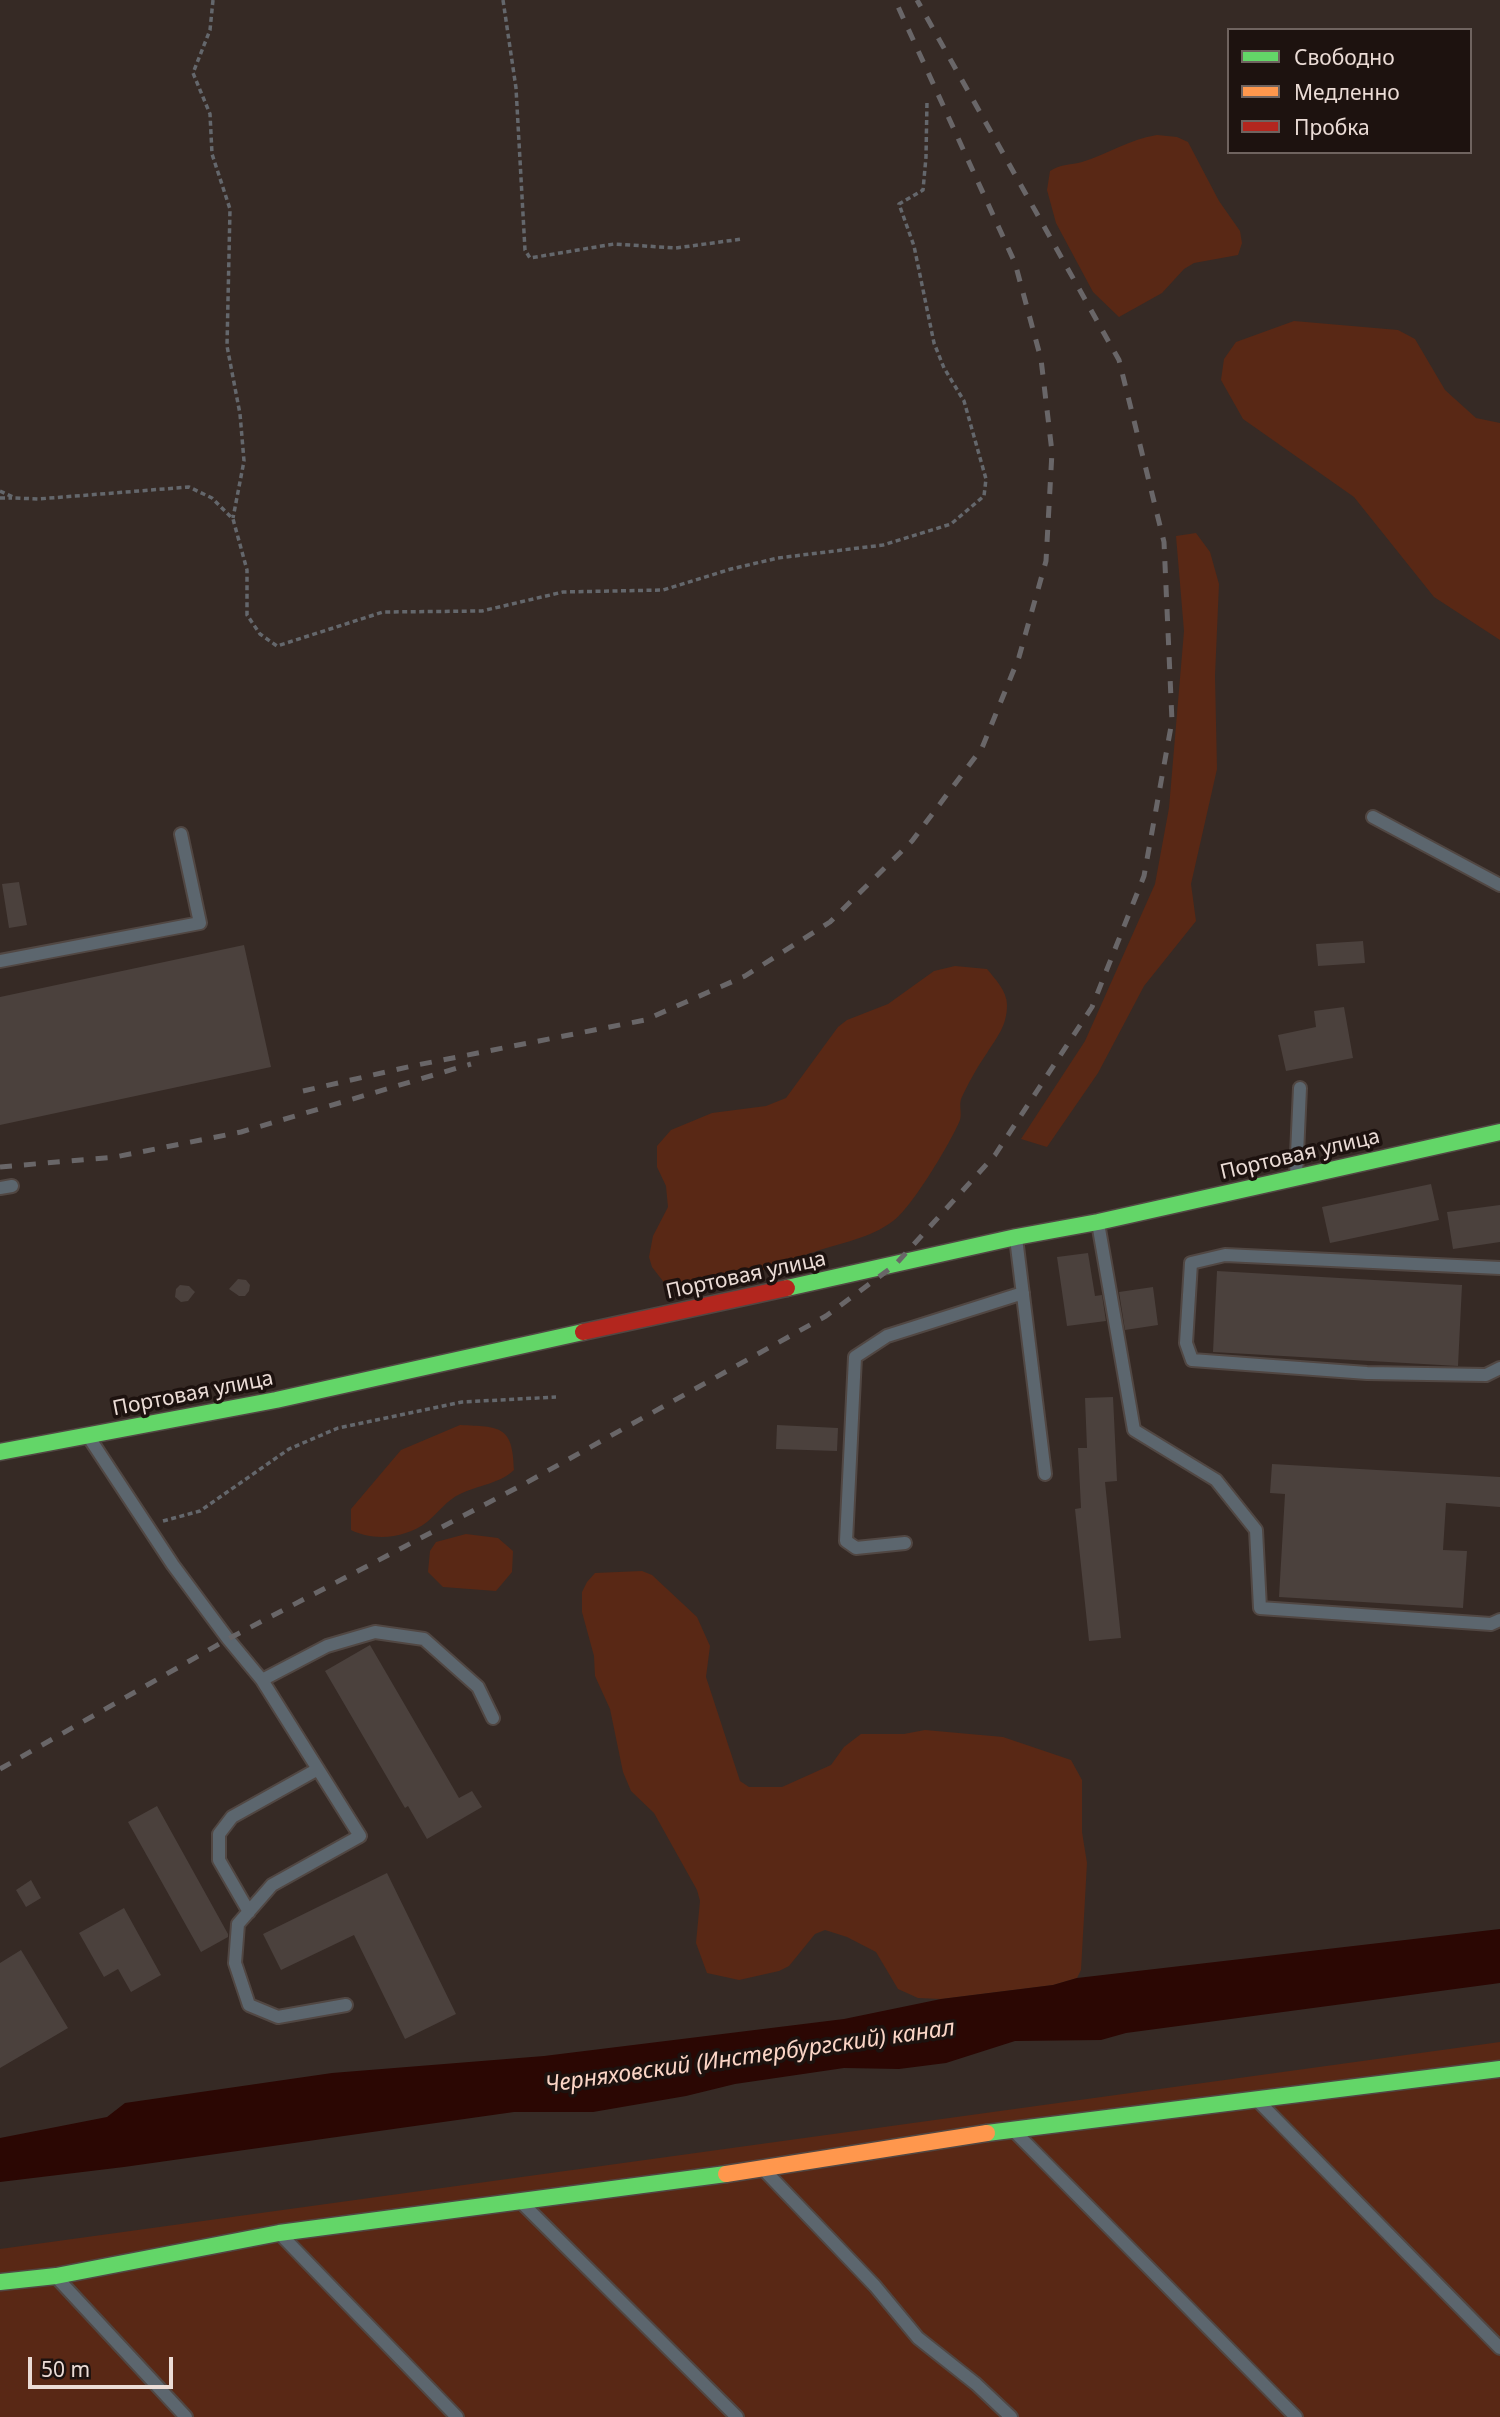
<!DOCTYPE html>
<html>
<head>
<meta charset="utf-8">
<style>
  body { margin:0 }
  #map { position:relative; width:1500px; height:2417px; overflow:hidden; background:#362a25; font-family:"Noto Sans",sans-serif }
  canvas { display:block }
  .legend { position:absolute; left:1227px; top:28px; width:245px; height:126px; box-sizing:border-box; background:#1d120f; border:2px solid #6f635f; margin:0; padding:9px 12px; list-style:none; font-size:21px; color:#ebdcd6 }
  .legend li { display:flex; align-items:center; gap:14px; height:35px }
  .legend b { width:35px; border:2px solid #6f635f }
  .scale { position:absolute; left:28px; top:2357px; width:145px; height:32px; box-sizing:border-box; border:4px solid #ebdcd6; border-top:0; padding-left:9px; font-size:21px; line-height:24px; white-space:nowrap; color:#ebdcd6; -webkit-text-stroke:5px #1d120f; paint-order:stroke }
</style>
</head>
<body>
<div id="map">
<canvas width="1500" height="2417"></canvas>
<ul class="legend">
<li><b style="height:9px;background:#63d668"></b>Свободно</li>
<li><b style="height:9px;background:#ff974d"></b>Медленно</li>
<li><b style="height:9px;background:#b3261e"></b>Пробка</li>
</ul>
<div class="scale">50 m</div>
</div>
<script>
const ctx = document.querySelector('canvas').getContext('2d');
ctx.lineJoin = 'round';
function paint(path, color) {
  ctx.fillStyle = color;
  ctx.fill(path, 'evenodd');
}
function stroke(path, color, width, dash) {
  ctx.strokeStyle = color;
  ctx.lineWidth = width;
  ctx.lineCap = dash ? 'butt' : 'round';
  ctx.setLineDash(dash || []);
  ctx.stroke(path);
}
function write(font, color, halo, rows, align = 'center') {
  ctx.font = font + ' "Noto Sans",sans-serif';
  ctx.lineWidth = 7;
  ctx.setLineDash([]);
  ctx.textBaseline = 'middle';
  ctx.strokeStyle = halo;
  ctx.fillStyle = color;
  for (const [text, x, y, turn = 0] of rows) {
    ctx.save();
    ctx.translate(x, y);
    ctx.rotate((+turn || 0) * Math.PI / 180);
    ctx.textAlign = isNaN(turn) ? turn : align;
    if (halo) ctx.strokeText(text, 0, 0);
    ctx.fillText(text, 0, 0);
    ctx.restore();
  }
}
paint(new Path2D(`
  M1157,135L1177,137L1188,142L1219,201L1240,231L1242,243L1238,255L1194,263L1184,269L1162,293L1119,317L1093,292L1056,223L1047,190L1050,171C1061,164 1071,165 1082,162C1108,154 1130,139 1157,135Z
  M1294,321L1398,330L1415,339L1445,390L1476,418L1500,423V640L1434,597L1354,497L1243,419L1221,380L1224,359L1236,342Z
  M1196,533L1210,552L1219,584L1215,676L1217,769L1191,884L1196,921L1144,986L1098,1073L1047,1147L1021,1139L1085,1041L1155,884L1169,808L1184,631L1176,536Z
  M955,966L987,969C995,979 1007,991 1007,1005C1007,1026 997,1037 987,1053C977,1067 968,1084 961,1099C959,1106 962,1113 960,1120C951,1142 911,1209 893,1221C871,1238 840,1243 814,1252C760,1269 727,1291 666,1285L652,1267L649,1257L653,1236L668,1207L666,1186L657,1167V1146L671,1130L712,1113L766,1106L786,1098L838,1027L847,1020L888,1004L934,971Z
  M460,1425C500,1427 513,1425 514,1470C499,1484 478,1485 460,1494C447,1500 438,1513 427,1522C406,1538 375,1542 351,1530V1509L401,1450Z
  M466,1534L498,1538L513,1551L512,1572L496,1591L443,1587L428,1572L430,1551L436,1542Z
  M642,1571L652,1575L697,1617L710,1646L706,1677L740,1781L749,1787H782L831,1765L844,1747L861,1734H904L925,1730L1003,1737L1071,1760L1082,1780V1832L1087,1863L1081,1970L1077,1978L1053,1985L941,1999L918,1998L898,1989L876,1952L847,1937L825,1930L815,1934L789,1966L779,1971L739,1980L707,1973L696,1943L700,1901L697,1890L654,1813L631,1791L623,1772L610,1709L595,1676L594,1656L582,1612V1592L587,1582L595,1573Z
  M1500,2042V2417H0V2249Z`), '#592815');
paint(new Path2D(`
  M1500,1929V1983L1126,2033L1101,2040L1015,2041L946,2063L899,2069L844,2068L735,2084L686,2096L593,2112H514L124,2167L0,2182V2138L107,2117L125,2103L332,2073L544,2056L844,2019L941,1999L1053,1985L1077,1978Z`), '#2b0703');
paint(new Path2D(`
  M19,882L27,925L9,928L2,884Z
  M1363,941L1365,963L1318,966L1316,944Z
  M244,945L271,1067L0,1125V997Z
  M1344,1007L1353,1058L1286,1071L1278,1035L1316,1027L1314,1011Z
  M1431,1184L1439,1220L1330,1243L1322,1207Z
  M1500,1205V1242L1453,1249L1447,1212Z
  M1088,1253L1095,1296L1102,1295L1106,1321L1067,1326L1057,1257Z
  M1217,1271L1462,1285L1458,1366L1213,1352Z
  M238,1279L246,1280L250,1285L249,1291L245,1296H239L229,1289Z
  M180,1285L189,1286L195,1292L188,1301L181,1302L175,1297L176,1289Z
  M1153,1287L1158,1325L1125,1330L1119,1292Z
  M1113,1397L1117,1481L1105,1482L1121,1638L1089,1641L1075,1509L1081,1508L1078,1448H1087L1085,1398Z
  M777,1425L838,1428L837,1451L776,1449Z
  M1272,1464L1500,1477V1507L1446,1503L1443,1550L1467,1551L1463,1608L1279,1597L1285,1494L1270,1493Z
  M370,1645L459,1798L472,1791L482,1807L427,1839L408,1806L405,1808L325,1671Z
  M157,1806L228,1934V1937L201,1952L128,1822Z
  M387,1873L456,2014L405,2039L354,1935L281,1970L263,1934Z
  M31,1880L41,1898L26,1907L16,1890Z
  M124,1908L161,1975L131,1992L118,1969L104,1977L79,1933Z
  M21,1950L68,2028L0,2068V1963Z`), '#4b413d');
const lane = new Path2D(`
  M1373,817L1500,885
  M0,961L200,923L181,834
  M1296,1176L1300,1088
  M0,1188L12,1186
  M1098,1223L1134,1430L1216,1480L1256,1530L1260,1608L1491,1624L1500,1620
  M1016,1238L1045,1474
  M1500,1268L1225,1255L1191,1263L1186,1343L1192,1360L1367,1373L1486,1375L1500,1368
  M90,1439L173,1565L228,1639L262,1680L360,1836L272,1885L238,1924L235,1963L249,2005L278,2017L346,2005
  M905,1543L856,1548L846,1541L855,1357L887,1336L1023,1293
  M262,1680L327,1646L375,1632L424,1639L478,1687L493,1718
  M249,1912L219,1860V1834L232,1817L318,1769
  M1260,2103L1500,2348
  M1016,2133L1296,2417
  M766,2172L875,2286L918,2338L976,2384L1011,2417
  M524,2205L737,2417
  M282,2236L457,2417
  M58,2279L186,2417`);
const fast = new Path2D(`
  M787,1288L1016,1237L1098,1222L1500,1132
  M0,1452L276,1400L583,1332
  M987,2133L1500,2069
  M0,2282L56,2276L279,2233L726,2174`);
const slow = new Path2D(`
  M726,2174L987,2133`);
const jam = new Path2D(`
  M583,1332L787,1288`);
stroke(lane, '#514743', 16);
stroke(fast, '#514743', 19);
stroke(slow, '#514743', 19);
stroke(jam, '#514743', 19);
stroke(new Path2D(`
  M213,0L210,30L193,73L210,114L212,154L230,209L227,346L240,414L244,461L233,518
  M503,0L516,88L525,250L530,258L614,244L676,248L742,239
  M0,491L15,498L38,499L189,487L212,498L233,519L247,570V615L260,634L277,646L383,612L482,611L563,592L663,590L731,569L778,558L883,545L951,524L984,496L986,479L964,401L944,368L934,343L914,246L899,204L923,190L926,157L927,101
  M0,498H12
  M163,1521L200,1511L289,1449L338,1428L462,1402L556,1397`), '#64676c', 3.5, [5, 3.5]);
stroke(lane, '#5c666e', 12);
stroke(fast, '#63d668', 16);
stroke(slow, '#ff974d', 16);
stroke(jam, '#b3261e', 16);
stroke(new Path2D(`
  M303,1091L412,1066L645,1020L745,976L830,922L912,841L982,748L1019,657L1046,561L1052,452L1041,359L1015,263L895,0
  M0,1167L115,1157L241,1132L471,1064
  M0,1769L228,1639L524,1484L826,1316L895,1265L995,1155L1092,1007L1144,876L1172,721L1164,542L1119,360L917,0`), '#696668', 5, [12, 12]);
write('21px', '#ebdcd6', '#1d120f', [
  ["Портовая улица",1300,1155,-13],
  ["Портовая улица",746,1276,-12],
  ["Портовая улица",193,1394,-11]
]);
write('italic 23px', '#fbd5c6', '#1d120f', [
  ["Черняховский (Инстербургский) канал",750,2057,-8]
]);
</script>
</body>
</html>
